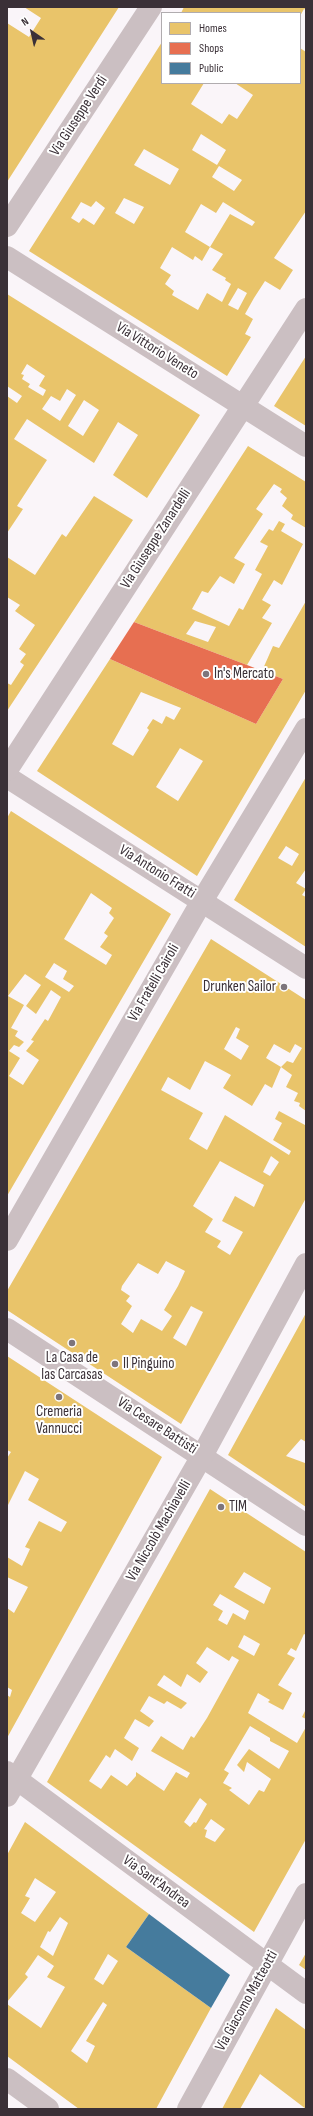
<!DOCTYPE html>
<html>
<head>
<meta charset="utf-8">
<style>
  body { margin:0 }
  #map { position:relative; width:313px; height:2116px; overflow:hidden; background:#faf5f9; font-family:"Sofia Sans Condensed",sans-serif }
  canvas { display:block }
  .frame { position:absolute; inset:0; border:8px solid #3a3037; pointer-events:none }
  .legend { position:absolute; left:161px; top:12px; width:140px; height:72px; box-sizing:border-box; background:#fff; border:1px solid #b0acaf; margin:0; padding:5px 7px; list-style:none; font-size:12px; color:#3a3037 }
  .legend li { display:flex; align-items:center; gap:8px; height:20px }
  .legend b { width:20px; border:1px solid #b0acaf }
  .north { position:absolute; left:12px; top:12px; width:40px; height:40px; -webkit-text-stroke:3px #fff; paint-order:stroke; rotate:326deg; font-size:11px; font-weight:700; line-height:16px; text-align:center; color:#3a3037 }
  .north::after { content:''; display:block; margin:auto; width:14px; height:18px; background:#3a3037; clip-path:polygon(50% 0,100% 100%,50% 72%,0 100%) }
</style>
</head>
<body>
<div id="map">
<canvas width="313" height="2116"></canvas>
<div class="frame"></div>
<ul class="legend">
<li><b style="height:11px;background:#e9c46a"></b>Homes</li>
<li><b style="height:11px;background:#e76f51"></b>Shops</li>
<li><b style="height:11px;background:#457b9d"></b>Public</li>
</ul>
<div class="north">N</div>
</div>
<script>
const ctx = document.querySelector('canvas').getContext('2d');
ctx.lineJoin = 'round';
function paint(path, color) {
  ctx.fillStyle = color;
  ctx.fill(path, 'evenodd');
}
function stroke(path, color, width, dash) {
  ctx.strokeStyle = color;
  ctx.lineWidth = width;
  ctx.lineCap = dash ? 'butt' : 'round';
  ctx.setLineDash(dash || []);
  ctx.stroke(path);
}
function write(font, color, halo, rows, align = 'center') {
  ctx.font = font + ' "Sofia Sans Condensed",sans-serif';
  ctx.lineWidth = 4;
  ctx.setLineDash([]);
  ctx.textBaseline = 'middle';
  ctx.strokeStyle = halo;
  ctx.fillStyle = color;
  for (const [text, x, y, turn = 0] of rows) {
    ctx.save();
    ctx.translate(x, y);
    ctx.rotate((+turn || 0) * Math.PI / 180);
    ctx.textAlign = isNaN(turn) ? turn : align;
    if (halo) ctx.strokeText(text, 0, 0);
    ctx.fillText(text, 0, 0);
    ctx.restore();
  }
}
paint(new Path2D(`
  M24,7H119L7,182V23L29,37L41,18Z
  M184,7H306V10L304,9L300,16V13H181Z
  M162,42V83H204L191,104L222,124L229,114L237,119L253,95L235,83H300V48L306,52V211L274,258L293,270L280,290L265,281L254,298L245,314L253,319L245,334L251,337L227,376L29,251ZM201,134L226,150L217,165L192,150ZM144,149L179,169L170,185L134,165ZM219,166L242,180L234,191L212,177ZM124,198L144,207L134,224L115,213ZM96,201L105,208L94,225L83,218L79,223L71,218L81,202L91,207ZM223,202L255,222L252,226L230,214L210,247L223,254L212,270L226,278L225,280L231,284L222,302L207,293L198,310L172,295L174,291L165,284L171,275L160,268L172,247L193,260L195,256L202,261L210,247L185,232L201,204L216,213ZM238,288L247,293L238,310L228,305Z
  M7,294L200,415L147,498L113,475L138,435L118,422L94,463L27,419L14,439L47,460L17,506L23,509L7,533V396L17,403L22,396L7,386ZM27,364L45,376L39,386L46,390L43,396L28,387L30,384L22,379L24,375L21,374ZM67,389L76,395L60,421L42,409L51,396L60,401ZM84,400L99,410L83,436L68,426Z
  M306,356V426L274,406Z
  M248,446L306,482V528L291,519L293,515L282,506L287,498L280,492L282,489L274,484L256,509L263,514L234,558L245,564L234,584L220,576L208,593L202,591L192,609L229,626L239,608L243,610L262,574L255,570L268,546L260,542L269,529L273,531L279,521L285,524L281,531L303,544L282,585L274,580L262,600L271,605L262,618L272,623L247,665L134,622ZM195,621L216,627L208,642L186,634Z
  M94,496L133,520L7,711V683L11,685L24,665L20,662L26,654L19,649L35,625L15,611L20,605L7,597V557L35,575L62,534L66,537Z
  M306,601V690L197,876L37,771L110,659L256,724L283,679L262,671L273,646L279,648ZM141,692L181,708L174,720L166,716L162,724L153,719L147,728L149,730L133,756L112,744ZM180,748L203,761L178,801L156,787Z
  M306,777V869L296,883L306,889L302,895L306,897V947L234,900ZM286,846L299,854L292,866L278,858Z
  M11,811L171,914L7,1196V818ZM91,893L112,908L109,913L114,918L104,933L108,936L100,947L112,955L106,965L64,939ZM54,963L67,971L63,979L74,986L69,992L45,977ZM25,974L41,985L26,1006L36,1014L51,990L61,997L48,1021L45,1019L31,1040L34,1041L26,1051L39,1060L23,1085L9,1076L20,1058L9,1051L14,1045L19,1047L24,1042L15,1036L18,1031L11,1028L24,1005L8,996Z
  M211,939L306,1000V1111L299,1106L300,1103L294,1101L298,1093L286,1087L292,1075L281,1067L287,1061L293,1063L302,1048L295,1044L290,1053L274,1044L266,1058L281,1067L272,1088L265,1084L252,1106L223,1088L231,1075L205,1061L190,1090L168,1077L161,1090L203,1113L189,1139L207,1150L225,1115L289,1155L291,1151L273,1140L282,1123L275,1119L279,1111L305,1125L306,1124V1198L181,1424L7,1310V1291ZM236,1027L240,1029L236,1038L249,1046L241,1060L224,1049ZM271,1156L279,1162L270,1176L263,1172ZM220,1161L264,1185L254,1207L235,1196L222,1221L243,1232L230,1255L217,1247L221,1241L205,1232L213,1219L193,1206ZM166,1261L185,1271L178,1286L164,1310L172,1316L162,1331L141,1319L133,1333L121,1324L132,1306L126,1301L130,1296L121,1290L122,1286L138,1263L158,1274ZM191,1306L203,1312L186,1346L173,1338Z
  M306,1313V1442L301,1439L286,1456L305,1463L306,1460V1507L228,1455Z
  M7,1356L162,1457L7,1738V1695L10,1697L12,1690L7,1687V1608L14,1613L28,1587L7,1577V1557L22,1566L30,1549L25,1547L39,1521L61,1532L67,1522L28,1500L39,1479L25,1471L7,1507V1458L11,1452L7,1450Z
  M210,1489L306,1552V1635L304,1634L296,1651L291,1648L287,1654L295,1658L278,1685L292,1693L283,1710L268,1702L270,1700L258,1693L248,1713L297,1743L306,1727V1839L254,1932L47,1782ZM244,1572L271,1588L264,1604L234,1587ZM220,1594L249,1611L245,1620L233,1613L227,1625L218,1620L223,1611L213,1605ZM244,1635L260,1644L254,1656L238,1647ZM207,1647L229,1661L232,1656L239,1660L207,1718L194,1738L191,1736L183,1750L161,1736L151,1751L190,1773L187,1778L176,1772L164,1791L136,1772V1776L127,1786L111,1775L101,1789L89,1781L106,1755L110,1758L115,1749L132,1761L139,1748L124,1738L135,1719L149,1727L154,1721L140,1711L149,1696L164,1704L167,1701L181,1709L187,1703L157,1685L164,1675L181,1687L187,1674L200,1683L208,1672L196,1663ZM250,1726L270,1738V1741L289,1751L279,1769L249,1749L237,1765L244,1772L247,1762L271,1779L264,1792L259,1790L249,1805L229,1790L232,1788L223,1783L229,1773L224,1770ZM200,1798L207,1804L196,1823L194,1822L190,1827L184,1822ZM211,1819L225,1829L215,1842L205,1837L207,1830L204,1829Z
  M306,1709V1719L302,1717Z
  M25,1822L149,1914L126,1947L211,2008L156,2109H79L7,2056V2004L41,2028L65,1987L47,1977L54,1966L38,1955L25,1974L28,1977L7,2002V1855ZM35,1878L56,1892L35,1922L21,1913L30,1898L25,1896ZM60,1917L68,1923L53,1956L40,1947L48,1931L50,1932ZM108,1954L118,1961L103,1985L94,1979ZM103,2002L107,2005L86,2041L95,2046L87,2063L71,2051Z
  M306,1953V1970L299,1965Z
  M276,2008L306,2030V2109L260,2074L240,2109H222Z`), '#e9c46a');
paint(new Path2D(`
  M134,622L247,665L283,679L256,724L110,659Z`), '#e76f51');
paint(new Path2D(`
  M149,1914L230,1975L211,2008L126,1947Z`), '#457b9d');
stroke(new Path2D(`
  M7,777L306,968
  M7,1329L306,1525`), '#cbbfc2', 22);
stroke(new Path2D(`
  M7,226L151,7
  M7,257L306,446
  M7,770L306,309
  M7,1240L202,901L306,729
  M7,1772L306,1993
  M7,1796L202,1456L306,1264
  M7,2079L48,2109
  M188,2109L306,1894`), '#cbbfc2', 22);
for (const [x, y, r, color] of [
  [206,674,4,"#7d757b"],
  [284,987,4,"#7d757b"],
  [72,1343,4,"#7d757b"],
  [115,1364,4,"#7d757b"],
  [59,1397,4,"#7d757b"],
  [221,1507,4,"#7d757b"]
]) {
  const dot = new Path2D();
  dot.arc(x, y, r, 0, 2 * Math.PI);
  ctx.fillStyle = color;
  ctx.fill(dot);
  stroke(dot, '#fff', 1.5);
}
write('15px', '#3a3037', '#fff', [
  ["Via Giuseppe Verdi",79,116,-57],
  ["Via Vittorio Veneto",157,351,32],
  ["Via Giuseppe Zanardelli",156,539,-57],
  ["Via Antonio Fratti",157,872,32],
  ["Via Fratelli Cairoli",154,983,-60],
  ["Via Cesare Battisti",157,1426,33],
  ["Via Niccolò Machiavelli",159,1531,-60],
  ["Via Sant'Andrea",156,1882,36],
  ["Via Giacomo Matteotti",247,2001,-61]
]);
write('15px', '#3a3037', '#fff', [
  ["In's Mercato",214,674],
  ["Drunken Sailor",276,987,"right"],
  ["La Casa de",72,1358,"center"],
  ["las Carcasas",72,1375,"center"],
  ["Il Pinguino",123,1364],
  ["Cremeria",59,1412,"center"],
  ["Vannucci",59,1429,"center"],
  ["TIM",229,1507]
], 'left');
</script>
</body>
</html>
